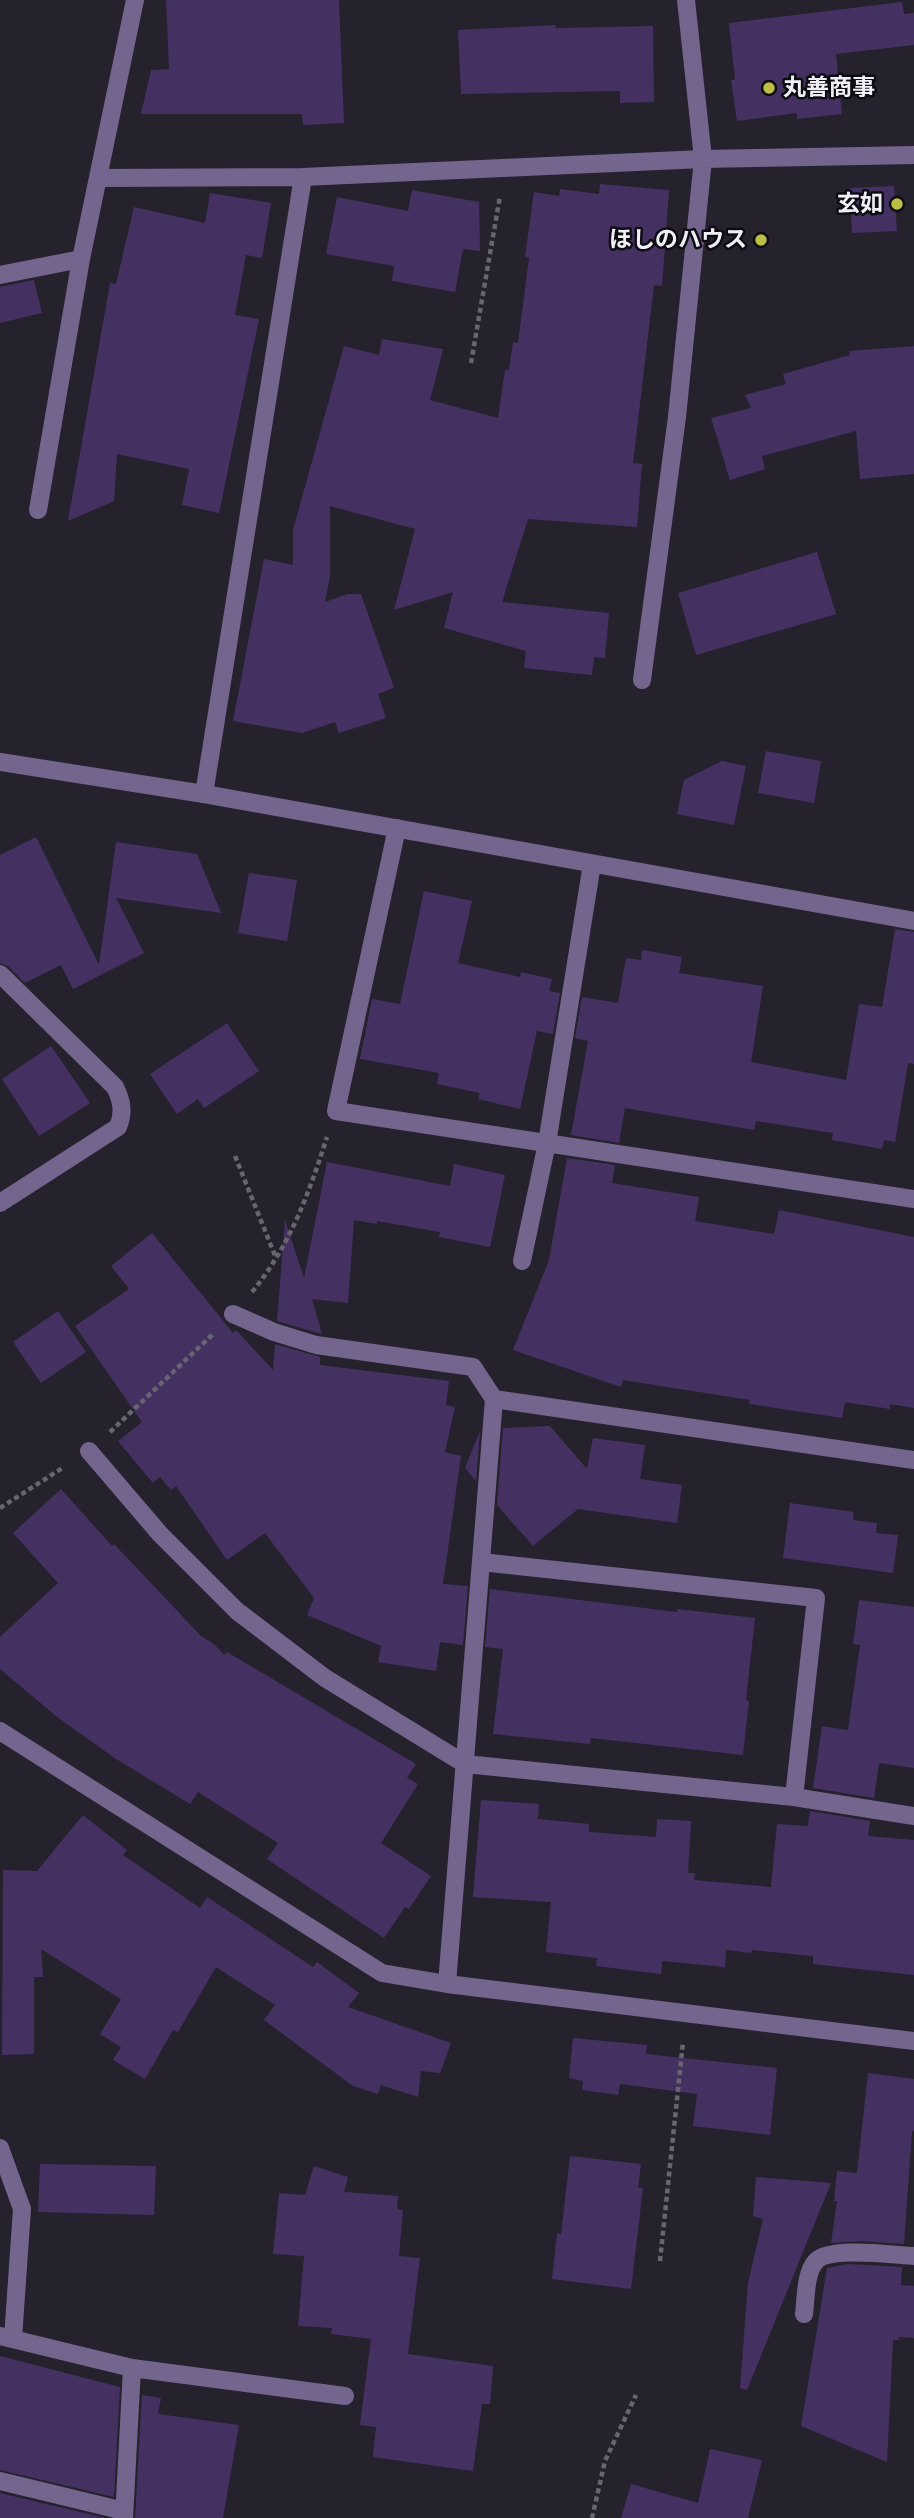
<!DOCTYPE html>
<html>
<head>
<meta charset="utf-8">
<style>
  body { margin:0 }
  canvas { display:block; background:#25212d }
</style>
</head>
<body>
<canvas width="914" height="2518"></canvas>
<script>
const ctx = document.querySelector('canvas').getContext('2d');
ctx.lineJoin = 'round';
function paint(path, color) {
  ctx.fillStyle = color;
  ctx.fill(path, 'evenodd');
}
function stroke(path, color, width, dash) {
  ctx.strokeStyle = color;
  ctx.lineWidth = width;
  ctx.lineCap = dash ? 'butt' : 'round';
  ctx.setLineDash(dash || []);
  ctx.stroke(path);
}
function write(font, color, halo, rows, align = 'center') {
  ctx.font = font + ' "IBM Plex Sans","Noto Sans JP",sans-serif';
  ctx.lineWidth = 5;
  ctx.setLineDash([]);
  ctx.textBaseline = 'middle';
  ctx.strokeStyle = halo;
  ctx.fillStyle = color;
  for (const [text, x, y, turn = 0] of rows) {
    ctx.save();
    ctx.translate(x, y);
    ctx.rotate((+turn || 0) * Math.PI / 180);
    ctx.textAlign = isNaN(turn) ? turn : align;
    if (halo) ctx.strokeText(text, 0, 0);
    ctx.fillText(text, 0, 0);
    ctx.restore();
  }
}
paint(new Path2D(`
  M166,0H339L344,123L303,125L302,114H141L151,70L169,69Z
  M902,2L904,14L914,13V45L836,54L842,114L797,119V113L737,121L731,80H735L729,23Z
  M555,25L556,28L653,26L654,102L620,103V91L461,94L458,30Z
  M600,184L669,190L662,286L654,285L633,463L642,464L637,527L528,519L502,602L609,613L605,658L594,657L592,675L524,668L526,651L444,628L453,592L394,610L415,529L330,506V576L325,602L348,594H361L394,688L378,694L386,718L339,733L335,722L302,733L233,721L264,559L293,565V530L344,346L379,355L382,339L443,349L430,400L498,418L505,370H509L513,342L518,343L529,258L525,257L534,192L559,196L560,189L599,194Z
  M894,186L897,231L852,233L850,188Z
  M412,190L479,202L480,251L463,249L455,292L392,281L394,266L326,254L337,197L408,211Z
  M210,193L271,203L262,258L246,255L235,315L259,319L219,513L182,505L189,469L117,454L114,501L68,521L110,283L116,284L134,207L205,223Z
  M34,280L42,313L0,323V287Z
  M914,346V474L860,479L856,431L762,456L765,469L730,480L711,418L751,408L745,395L786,384L783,374L850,355L849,351Z
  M817,552L836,614L696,655L678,593Z
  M766,751L821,761L814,803L758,793Z
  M722,761L746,766L734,825L677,814L684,780Z
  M36,837L99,965L116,842L197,854L221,913L116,898L144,953L73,989L61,965L25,983L8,966L0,963V855Z
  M249,873L297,880L287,941L238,933Z
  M424,891L472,901L458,963L520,977L521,972L552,979L549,991L560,993L553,1034L537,1031L520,1109L478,1099L480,1093L437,1084L439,1073L360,1059L372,999L400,1004Z
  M895,929L914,932V1064L908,1063L895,1142L884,1140L882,1149L832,1140L833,1133L756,1121L754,1130L625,1108L619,1143L571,1135L588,1041L575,1038L582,997L618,1003L626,958L641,960L642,950L682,957L679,973L763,986L751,1062L846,1080L859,1004L882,1007Z
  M227,1023L259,1071L204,1108L198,1099L177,1114L150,1074Z
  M51,1046L90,1103L39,1136L2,1079Z
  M567,1158L615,1165L612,1183L699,1197L695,1221L774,1234L779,1210L914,1237V1408L890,1404V1409L845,1402L842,1418L749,1404L750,1400L623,1380L621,1387L513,1350L549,1260Z
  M327,1162L450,1186L454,1164L505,1175L490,1247L439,1237L440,1232L377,1221V1224L354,1220L348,1303L312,1299L322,1334L277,1321L285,1220L304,1278Z
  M152,1233L233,1333L236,1330L273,1370L275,1344L320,1357V1365L449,1381L446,1405L455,1407L445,1452L461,1456L443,1584L468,1586L463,1645L440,1642L436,1671L378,1662L381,1646L307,1615L314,1598L265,1533L227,1560L176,1486L171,1490L160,1477L153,1483L118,1441L142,1422L75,1326L129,1289L111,1266Z
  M58,1311L86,1352L41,1383L13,1342Z
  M550,1426L587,1469L593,1438L645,1445L640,1479L682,1485L677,1523L578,1509L533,1546L497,1505L503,1428Z
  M480,1431L476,1481L465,1468Z
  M61,1489L112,1546L114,1544L201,1636L214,1644L224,1655L227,1652L416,1764L407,1778L418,1784L381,1843L431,1876L409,1909L405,1907L384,1938L267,1859L278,1843L198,1792L190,1804L113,1757L56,1716L0,1669V1637L58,1583L13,1533Z
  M790,1503L854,1512L853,1520L877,1523L876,1533L898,1535L893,1573L783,1558Z
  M490,1589L677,1612V1609L755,1618L746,1700L749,1701L743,1755L591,1738L590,1744L493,1734L503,1649L485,1647Z
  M859,1600L914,1607V1768L879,1763L874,1798L813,1788L822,1726L848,1730L860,1645L853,1644Z
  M481,1800L539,1804L538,1819L589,1824V1832L656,1837L657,1819L691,1821L688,1873H695L694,1880L771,1887L777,1824L808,1826L810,1811L870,1821L868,1836L914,1840V1975L813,1964V1956L752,1950L751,1953L726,1950L725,1967L662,1961L661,1974L596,1966L597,1958L546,1952L551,1902L473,1897Z
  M83,1815L127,1850L123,1855L200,1908L207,1897L313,1967L317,1962L359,1993L348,2007L451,2043L440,2073L421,2071L418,2097L381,2085L378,2094L353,2086L264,2020L275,2005L216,1967L178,2032L173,2030L145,2079L113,2060L121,2047L100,2034L121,1999L41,1949L43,1977H34V2054L2,2055L3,1870L37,1871Z
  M573,2038L647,2045L646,2054L777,2068L770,2135L693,2126L697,2094L620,2084L618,2095L582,2090L583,2081L569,2078Z
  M868,2073L914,2079V2131H912L904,2244L862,2241L831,2243L837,2201H834L837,2171L857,2173Z
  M570,2156L641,2164L638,2188H643L631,2289L552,2279L557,2233L561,2234Z
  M40,2164L156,2166L154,2215L38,2212Z
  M314,2166L348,2177L344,2192L398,2196L397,2209L403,2210L399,2256L420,2258L408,2354L493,2366L490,2404H482L473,2471L373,2457L376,2427L360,2425L371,2339L331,2334L332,2328L298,2326L304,2256L273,2254L279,2193L305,2195Z
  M756,2177L831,2183L747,2390L740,2388L748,2283L763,2219L753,2216Z
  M848,2264L902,2267L901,2285L914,2286V2338L899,2337V2340H893L887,2462L801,2426L827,2268Z
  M0,2356L120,2387L114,2497L0,2470Z
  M142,2395L161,2398L158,2414L239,2425L223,2518H135Z
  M710,2449L762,2460L748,2518H621L631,2484L698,2503Z
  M0,2493L105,2518H0Z`), '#443162');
stroke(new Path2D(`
  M471,363L500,196
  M235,1156L276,1258
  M252,1292C290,1246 309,1193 327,1137
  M110,1432L213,1334
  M0,1508L64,1467
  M660,2261L683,2042
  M592,2518L605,2461L636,2395`), '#696570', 4.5, [5, 3.5]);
stroke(new Path2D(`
  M99,178L303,177
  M0,275L81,259
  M38,510L81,259L135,0
  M642,680L677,417L703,159L686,0
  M204,794L303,177L703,159L914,155
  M397,828L336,1111L914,1199
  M0,974L115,1087C122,1101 124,1113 118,1127L0,1203
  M522,1261L547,1143L592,864
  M233,1314L274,1332L316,1345L473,1367L494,1399
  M89,1451L160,1534L237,1611L325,1678L465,1764L794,1797L914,1816
  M481,1562L816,1598L794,1797
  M0,1731L382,1973L447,1984L914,2041
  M447,1984L494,1399L914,1460
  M0,2148L22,2209L13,2338
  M804,2314C806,2299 805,2273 816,2261C830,2246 893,2255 914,2256
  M0,2336L132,2368L345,2396
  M0,2481L124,2511
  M124,2518L132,2368`), '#74658e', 18);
stroke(new Path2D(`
  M0,762L204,794L914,921`), '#74658e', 18);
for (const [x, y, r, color] of [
  [769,88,7,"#bcbf44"],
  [897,204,7,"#bcbf44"],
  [761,240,7,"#bcbf44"]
]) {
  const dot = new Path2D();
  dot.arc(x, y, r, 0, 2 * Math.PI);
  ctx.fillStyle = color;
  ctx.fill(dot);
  stroke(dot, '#0d0c11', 2.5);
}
write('bold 23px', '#f0eef6', '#0d0c11', [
  ["丸善商事",783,88,"left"],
  ["玄如",883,204],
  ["ほしのハウス",747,240]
], 'right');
</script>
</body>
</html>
